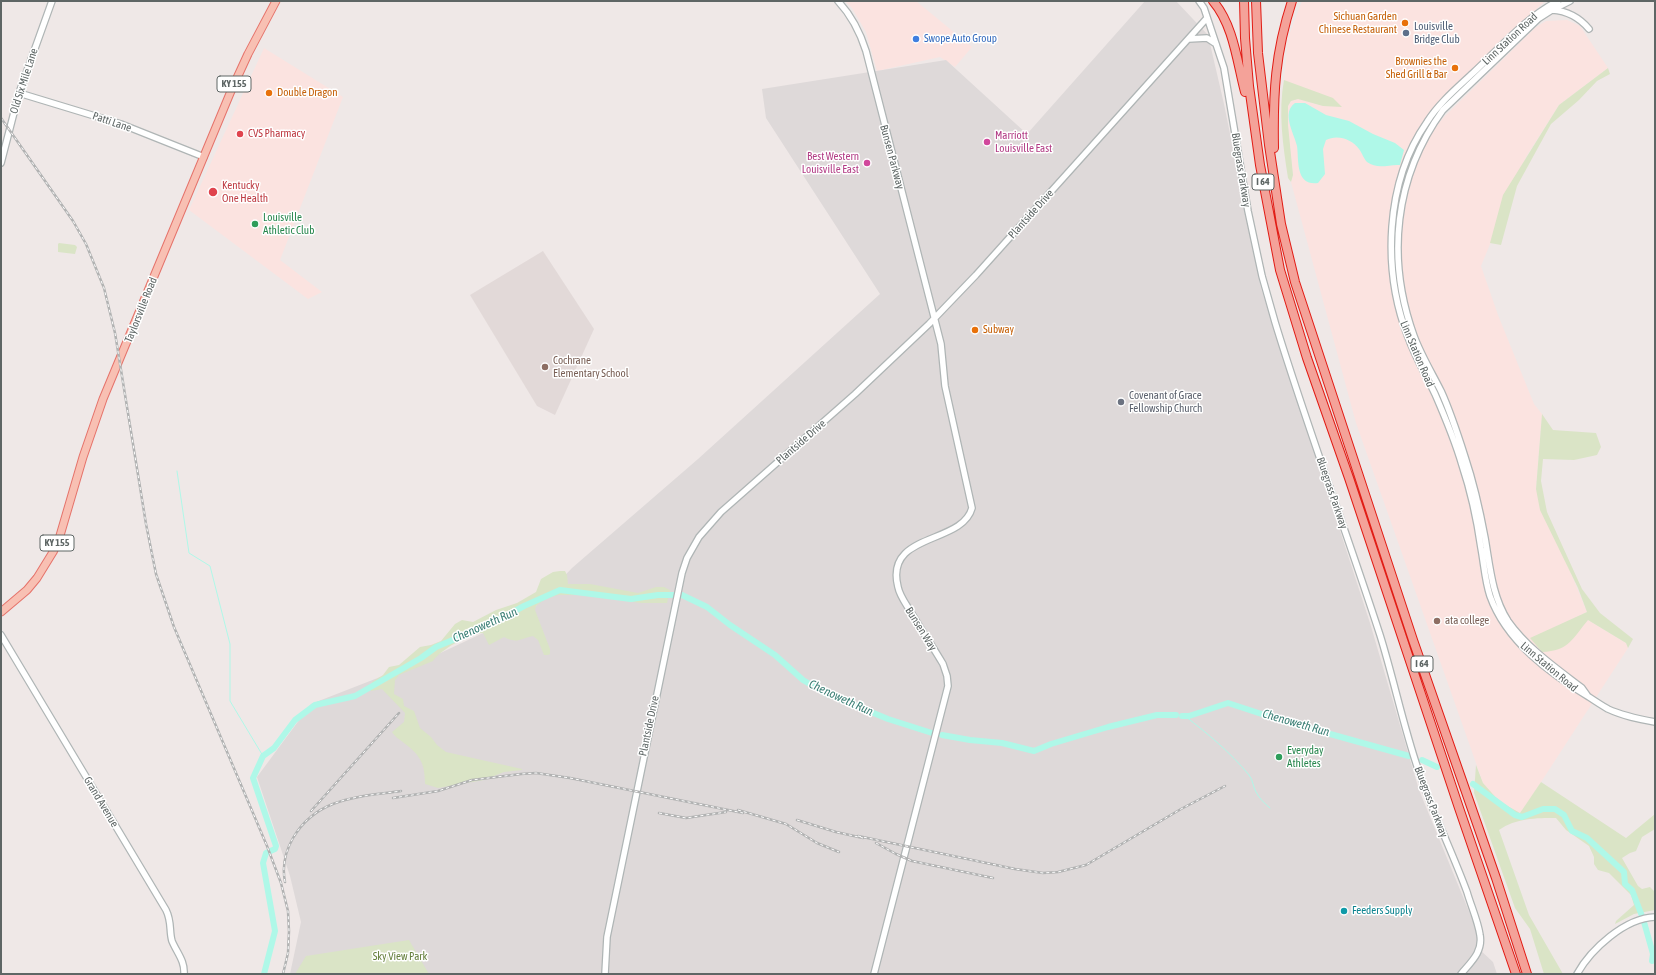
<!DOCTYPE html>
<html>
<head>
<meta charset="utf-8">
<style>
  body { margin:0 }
  #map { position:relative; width:1656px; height:975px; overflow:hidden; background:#efe8e7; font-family:"Asap Condensed",sans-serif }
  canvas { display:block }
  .frame { position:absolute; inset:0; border:2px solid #5e6665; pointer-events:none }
</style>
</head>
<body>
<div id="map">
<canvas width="1656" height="975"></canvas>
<div class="frame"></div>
</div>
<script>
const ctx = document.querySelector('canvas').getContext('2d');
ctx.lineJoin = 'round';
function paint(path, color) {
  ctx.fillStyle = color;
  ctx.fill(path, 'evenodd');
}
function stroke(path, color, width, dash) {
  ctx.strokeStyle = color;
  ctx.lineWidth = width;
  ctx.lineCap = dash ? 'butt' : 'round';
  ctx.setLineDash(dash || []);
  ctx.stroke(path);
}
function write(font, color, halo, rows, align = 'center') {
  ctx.font = font + ' "Asap Condensed",sans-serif';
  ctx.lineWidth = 3;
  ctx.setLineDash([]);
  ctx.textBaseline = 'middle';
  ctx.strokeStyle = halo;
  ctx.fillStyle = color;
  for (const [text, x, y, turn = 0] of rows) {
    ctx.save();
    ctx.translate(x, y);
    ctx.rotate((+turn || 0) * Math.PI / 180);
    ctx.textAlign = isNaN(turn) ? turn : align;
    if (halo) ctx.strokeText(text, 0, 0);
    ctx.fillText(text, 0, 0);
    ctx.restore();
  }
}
paint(new Path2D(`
  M845,1H916L972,47L955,67L940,57L877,71L866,32L852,8Z
  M1302,1H1545L1438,103L1419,128L1412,143L1424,148L1431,133L1444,117L1536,27L1546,21L1567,20L1580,26L1608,68L1559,105L1526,157L1481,266L1498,315L1534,404L1542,414L1536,489L1587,612L1530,639L1588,620L1626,643L1628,648L1521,813L1499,801L1483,783L1356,423L1291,182L1293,175L1288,125V106L1291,101L1298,99L1323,106L1284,80L1288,38Z
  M264,48L343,97L280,260L322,292L308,299L189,210Z`), '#fbe3e0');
paint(new Path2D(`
  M1145,1H1176L1208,35L1224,104L1261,288L1370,623L1419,790L1475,926L1479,949L1493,962L1497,974H290L301,922L290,876L257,777L311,704L434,656L532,610L572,568L698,459L880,294L766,118L762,89L946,60L1027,134Z`), '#ded9d9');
paint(new Path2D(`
  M543,251L594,329L555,415L537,406L470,295Z`), '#e2d9d8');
paint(new Path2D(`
  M1608,68L1610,74L1597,81L1579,100L1551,124L1517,186L1501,245L1490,243L1503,195L1559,105Z
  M1284,80L1333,98L1342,107L1323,106L1298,99L1291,101L1288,106V125L1293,175L1291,182L1288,178C1283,145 1278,113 1284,80Z
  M59,243L75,245L77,247L75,254L58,252V244Z
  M1542,414L1553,430L1596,433L1601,447L1597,455L1574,460L1543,459L1541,481L1547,512L1582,589L1600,613L1633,639L1628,648L1626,643L1588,620C1572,639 1569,651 1542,652L1530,638L1587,612L1578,588L1540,510L1536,489Z
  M560,571H565L567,575L568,584H590L638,593L656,587H664L670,590L667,603H641L580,595H558L545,599L536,606L535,610L550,649V654L548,655H544L538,640L533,636C519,639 518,644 504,637L489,645L483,633C470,633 440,650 433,661L399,675L395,680L394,694L403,699L404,706L414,711L420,728L431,737L437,745L446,752L522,769V770L504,772L484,780L438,788L425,784C425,763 420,755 404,743C399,739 395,737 392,732L404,722L405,713L382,689L371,691L372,682L383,675L389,667L399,665L420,647L431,645L441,641L455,624L462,620L473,622L496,610L517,603L536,592L541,579L553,572Z
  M1476,765L1483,783L1499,801L1520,813L1541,782L1626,838L1655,814V829L1642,837L1636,851L1630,853L1622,858L1638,886L1642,889L1650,887L1655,892V910L1634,914L1615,924L1616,921L1634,905L1631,895L1609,873L1598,870L1594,864V857L1589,846L1566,830L1556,818C1536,818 1516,818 1499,830L1529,915L1563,974H1544L1530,929L1515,908L1474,793Z
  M409,940L429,974H295L306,956Z`), '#dae4c6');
paint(new Path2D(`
  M1295,103H1305L1326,115L1349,121L1373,134L1395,143L1404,150L1400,165C1389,164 1378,170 1367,162C1364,159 1362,153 1359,149C1352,139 1337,134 1326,140L1323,149L1325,174L1318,183C1295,186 1299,160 1297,146C1294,133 1281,113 1295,103Z`), '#aff8e8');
stroke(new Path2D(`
  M177,471L189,553L210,566L230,644V701L263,756
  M1185,716C1208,734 1230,752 1249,775C1253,780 1253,787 1256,792C1259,798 1265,804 1270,808`), '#aff8e8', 1);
stroke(new Path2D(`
  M1182,716H1189L1228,703L1280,720L1409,756
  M942,735L970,740L1002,743L1034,751L1051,744L1108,727L1157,715H1176
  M1422,760L1437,767
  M1473,784L1515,815L1522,817L1543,809H1555L1564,815L1572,831L1587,838L1624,872L1625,884L1632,890L1642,916
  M1644,922L1653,954L1652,961
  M264,974L275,931L263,863L266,853L275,849L276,846L253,778L263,756L274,748L295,720L315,705L355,696L421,658L436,647L491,624L524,606L560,590L631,599L658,595H682L707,607L730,625L775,655L803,680L825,693L888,719L932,733`), '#aff8e8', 6);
const minor = new Path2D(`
  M838,1C852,16 860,32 866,51L941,344L945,386L972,508C962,545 884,532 898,587C900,597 907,605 912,614C922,631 933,647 943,664L947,676L948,686L874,974
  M1199,1L1204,8L1224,68L1248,211L1262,276L1275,322C1307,427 1346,530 1380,635C1394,680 1403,725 1418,769C1432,811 1452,851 1467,892C1471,906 1478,921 1480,935C1483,952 1471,962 1461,974
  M1558,1C1526,17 1499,49 1473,73C1457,88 1439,103 1427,122C1385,182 1382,270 1408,337C1415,357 1426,375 1435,394C1445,417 1455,441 1462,465C1471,492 1477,520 1481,548C1484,564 1485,581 1490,596C1506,641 1549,673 1589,697C1595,701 1601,705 1608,709C1623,716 1639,719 1655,722
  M1570,1L1552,10L1538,19L1443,110C1394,177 1386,259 1414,336C1421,355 1432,373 1441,391C1451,413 1458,435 1465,457C1474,484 1480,511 1485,538C1490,567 1492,596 1508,621C1527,648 1556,668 1582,688L1587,695
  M1552,10C1568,11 1579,17 1589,29
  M1189,39L1207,38L1216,44
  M19,93L121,124L204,157
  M1,163L19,93L52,1
  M1,635L166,910C172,922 169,931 172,941C177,953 185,961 184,974
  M605,974L607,937L682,573L687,558L699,537L721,512L855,394L929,324L976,275L1207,18
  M1577,974C1591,949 1625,918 1655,917`);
const major = new Path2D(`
  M1,612L27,590L37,578L53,552L59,539L83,457L103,399L231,91L248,54L276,1`);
const highway = new Path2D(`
  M1213,1C1234,26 1237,62 1245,92
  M1244,1L1245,38L1249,86L1260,165L1280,270L1307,358L1349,478L1459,808L1516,974
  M1256,1L1258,53L1269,145L1281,224L1295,282L1413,640L1496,878L1527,974
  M1274,148C1273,93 1275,53 1292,1`);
stroke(minor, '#afb5b5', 8);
stroke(major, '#e5726a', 9);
stroke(highway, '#e11c15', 10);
stroke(minor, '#fff', 5.5);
stroke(major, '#f8c0b3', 7);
stroke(highway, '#f4a299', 8);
const rail = new Path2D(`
  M1,118L73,221L86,244L104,288L115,333L146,524L156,574L174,627L267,846L281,883L288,911L289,931L288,953L283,974
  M393,798L438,791L472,780L521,774L536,773L570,778L743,813
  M738,810L786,824L817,843L839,852
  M311,811L399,713
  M659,813L686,818L726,812
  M797,820L836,832L863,838
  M858,836L1015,869L1043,873L1058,872L1086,865L1181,809L1225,786
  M876,843L896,854L912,861L993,878
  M285,882C282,867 285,852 293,838C317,797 359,797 401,791`);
stroke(rail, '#b1b2b2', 2.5);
stroke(rail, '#fff', 1, [3]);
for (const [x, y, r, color] of [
  [1405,23,4,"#e8710a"],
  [1406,33,4,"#5c6f8a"],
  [916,39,4,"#3f7fe0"],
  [1455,68,4,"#e8710a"],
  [269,93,4,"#e8710a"],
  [240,134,4,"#e0444e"],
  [987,142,4,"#d1479c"],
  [867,163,4,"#d1479c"],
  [213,192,5,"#e0444e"],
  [255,224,4,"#2e9e5b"],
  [975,330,4,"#e8710a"],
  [545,367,4,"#8d6e63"],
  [1121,402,4,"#6b7280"],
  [1437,621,4,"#8d6e63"],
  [1279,757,4,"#2e9e5b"],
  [1344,911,4,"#0f9aa8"]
]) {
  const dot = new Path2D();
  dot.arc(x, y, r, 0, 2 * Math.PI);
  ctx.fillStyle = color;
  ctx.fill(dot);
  stroke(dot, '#fff', 1.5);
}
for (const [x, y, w] of [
  [234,84,34],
  [1263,182,22],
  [57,543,34],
  [1422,664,22]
]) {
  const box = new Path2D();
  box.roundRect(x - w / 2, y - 8, w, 16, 3);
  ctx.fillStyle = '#fff';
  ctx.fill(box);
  stroke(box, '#5e6665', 1);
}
write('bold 10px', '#5e6665', null, [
  ["KY 155",234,84],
  ["I 64",1263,182],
  ["KY 155",57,543],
  ["I 64",1422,664]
]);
write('11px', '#c56008', '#fff', [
  ["Sichuan Garden",1397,17],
  ["Chinese Restaurant",1397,30],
  ["Brownies the",1447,62],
  ["Shed Grill & Bar",1447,75],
  ["Double Dragon",277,93,"left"],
  ["Subway",983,330,"left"]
], 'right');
write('11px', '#4e5e75', '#fff', [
  ["Louisville",1414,27],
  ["Bridge Club",1414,40]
], 'left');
write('11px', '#366cbe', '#fff', [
  ["Swope Auto Group",924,39]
], 'left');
write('11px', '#5e6665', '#fff', [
  ["Linn Station Road",1510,39,-43],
  ["Old Six Mile Lane",24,81,-72],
  ["Patti Lane",112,122,19],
  ["Bunsen Parkway",892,157,75],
  ["Bluegrass Parkway",1241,170,81],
  ["Plantside Drive",1031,214,-48],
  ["Taylorsville Road",141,310,-68],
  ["Linn Station Road",1417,354,67],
  ["Plantside Drive",801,442,-41],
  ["Bluegrass Parkway",1332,493,71],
  ["Bunsen Way",921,629,58],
  ["Linn Station Road",1549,667,40],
  ["Plantside Drive",649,726,-78],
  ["Grand Avenue",101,802,59],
  ["Bluegrass Parkway",1431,802,69]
]);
write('11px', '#be3a42', '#fff', [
  ["CVS Pharmacy",248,134],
  ["Kentucky",222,186],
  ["One Health",222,199]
], 'left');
write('11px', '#b23c85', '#fff', [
  ["Marriott",995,136],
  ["Louisville East",995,149],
  ["Best Western",859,157,"right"],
  ["Louisville East",859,170,"right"]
], 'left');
write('11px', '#27864d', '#fff', [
  ["Louisville",263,218],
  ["Athletic Club",263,231],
  ["Everyday",1287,751],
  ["Athletes",1287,764]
], 'left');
write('11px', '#785e54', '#fff', [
  ["Cochrane",553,361],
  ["Elementary School",553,374],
  ["ata college",1445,621]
], 'left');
write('11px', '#5b616d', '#fff', [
  ["Covenant of Grace",1129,396],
  ["Fellowship Church",1129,409]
], 'left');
write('11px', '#0d838f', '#fff', [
  ["Feeders Supply",1352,911]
], 'left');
write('11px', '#657f3c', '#fff', [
  ["Sky View Park",400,957]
]);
write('italic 12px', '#3b7f75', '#fff', [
  ["Chenoweth Run",485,625,-24],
  ["Chenoweth Run",841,698,25],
  ["Chenoweth Run",1296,723,16]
]);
</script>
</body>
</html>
